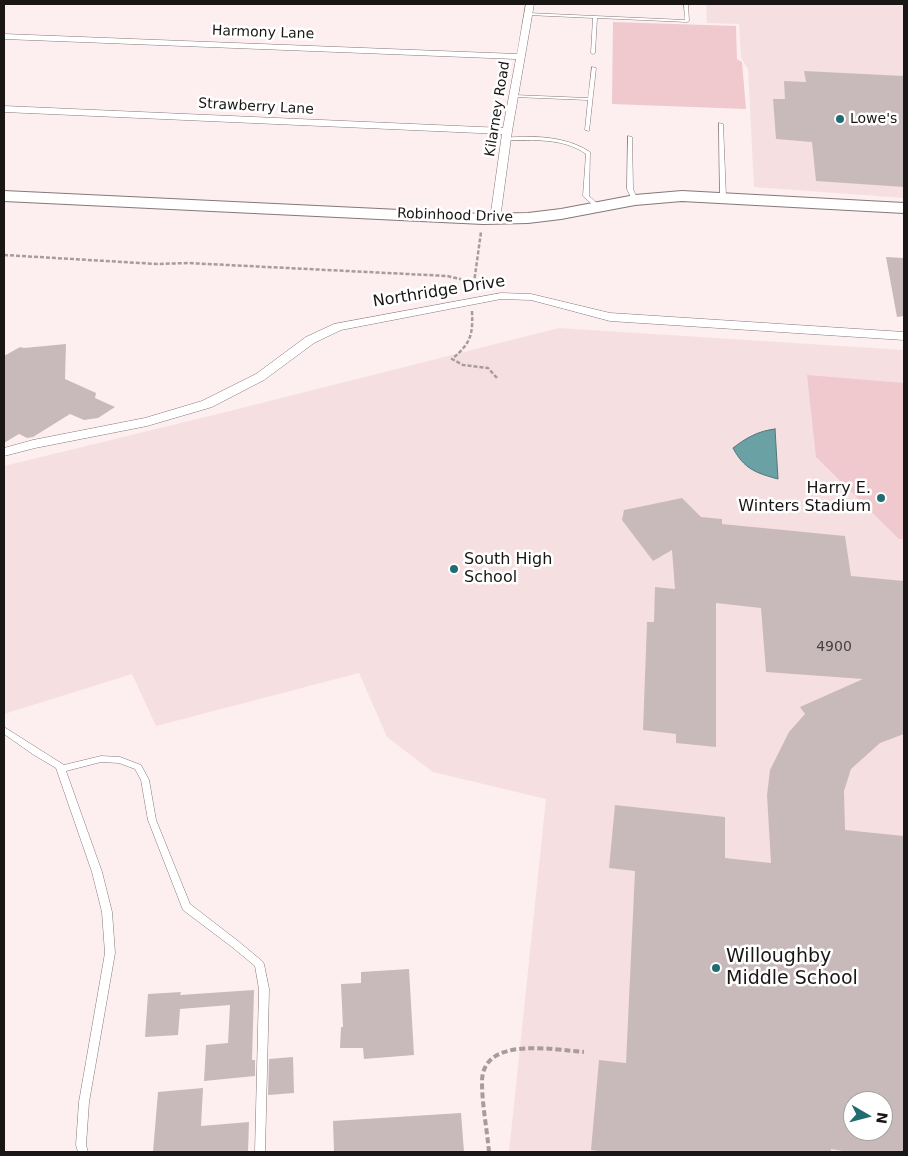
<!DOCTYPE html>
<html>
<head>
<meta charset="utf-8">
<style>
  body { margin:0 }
  #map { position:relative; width:908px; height:1156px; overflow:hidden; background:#fdeef0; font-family:"DejaVu Sans",sans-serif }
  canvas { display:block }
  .frame { position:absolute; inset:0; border:5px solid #1b1616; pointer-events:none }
  .north { position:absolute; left:843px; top:1091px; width:50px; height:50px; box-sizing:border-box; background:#fff; border:1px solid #a4a2a2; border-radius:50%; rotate:98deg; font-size:14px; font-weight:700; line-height:20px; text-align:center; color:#1b1616 }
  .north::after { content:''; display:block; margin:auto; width:18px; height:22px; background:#216c71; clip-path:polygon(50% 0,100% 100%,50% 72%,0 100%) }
</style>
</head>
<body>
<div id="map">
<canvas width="908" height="1156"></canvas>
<div class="frame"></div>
<div class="north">N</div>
</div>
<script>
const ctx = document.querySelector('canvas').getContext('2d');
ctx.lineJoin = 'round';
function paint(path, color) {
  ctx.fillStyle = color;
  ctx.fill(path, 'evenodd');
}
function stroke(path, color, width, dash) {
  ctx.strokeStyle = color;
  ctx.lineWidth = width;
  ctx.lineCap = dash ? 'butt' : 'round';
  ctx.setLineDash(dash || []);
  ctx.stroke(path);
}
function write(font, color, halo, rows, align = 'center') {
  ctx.font = font + ' "DejaVu Sans",sans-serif';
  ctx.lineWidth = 5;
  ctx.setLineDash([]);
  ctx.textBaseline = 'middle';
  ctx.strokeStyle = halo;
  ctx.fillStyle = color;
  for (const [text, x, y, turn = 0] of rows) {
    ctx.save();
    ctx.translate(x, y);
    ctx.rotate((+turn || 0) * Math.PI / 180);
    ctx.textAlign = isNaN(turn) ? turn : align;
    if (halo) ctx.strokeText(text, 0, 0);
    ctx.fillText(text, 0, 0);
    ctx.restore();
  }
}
paint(new Path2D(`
  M706,4H904V198L754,187L748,69L741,58L739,24L707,23Z
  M559,328L904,350V1152H509L546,799L433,772L387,737L359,673L156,726L132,674L4,714V466L230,411ZM853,1101H883V1131H853Z`), '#f6dfe1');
paint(new Path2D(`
  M613,22L736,26L737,59L742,62L746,109L612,104Z
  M807,375L904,383V539H899L816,457Z`), '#efc9cd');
const water = new Path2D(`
  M775,429L778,479C756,473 744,469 733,448C746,438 758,431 775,429Z`);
paint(water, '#69a1a5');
stroke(water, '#52777a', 1);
paint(new Path2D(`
  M804,71L904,76V187L816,181L812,142L776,139L773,99H785L784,81L806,82Z
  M886,257L904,258V316L897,317Z
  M66,344L65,379L96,393L95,398L115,407L98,418L84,420L70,414L33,437L27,438L19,434L4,443V356L20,347L24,348Z
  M682,498L701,517L722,519V524L845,536L851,576L904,581V734L880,743L851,769L844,791L845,830L904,836V1152H849L831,1149V1152H607L591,1150L599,1060L626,1063L635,871L609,868L615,805L725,817V858L771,863L767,795L770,770L789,732L805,714L800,707L863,679L766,672L761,608L716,603V747L676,743V734L643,730L647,622H654L655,587L675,589L672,550L653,561L622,520L624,510ZM853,1101H883V1131H853Z
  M409,969L414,1055L364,1059L363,1048H340L341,1027H343L341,984L361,983V972Z
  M254,990L252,1060H255V1076L204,1081L206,1045L228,1043L230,1005L180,1009L178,1035L145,1037L148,994L181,992L180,995Z
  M293,1057L294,1093L268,1095L269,1059Z
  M203,1088L201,1126L249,1122L248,1152H153L158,1092Z
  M461,1113L464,1152H334L333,1121Z`), '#c8babb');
const lane = new Path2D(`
  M684,4H688L689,21L687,22L597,18L595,53L593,54L591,53L593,18L528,15L526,14L528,13L685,20Z
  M592,67L596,68L589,131L585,130L588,100L514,97L512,96L514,95L588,98Z
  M719,123L723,124L726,197L723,199L720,197Z
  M628,136L632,137L633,189L638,200L635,202L632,200L627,189Z
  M504,138C532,135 566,136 590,152L589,196L599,205V207H595L583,196L586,154C562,137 533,141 506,140H504Z
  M4,727L64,765L101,756L120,757L141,765L149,780L156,820L190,904L238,941L262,961L264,964L269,989L265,1152H255L259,989L255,966L232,947L183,910L148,820L141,780L135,769L119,763L101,762L66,771L102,872L112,912L115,953L89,1102L86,1145L88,1152H78L76,1145L79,1102L105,953L102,912L92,872L56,768L34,755L4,734Z`);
const street = new Path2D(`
  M526,4H534L512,131L500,219L495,222L490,219L502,134L4,112V106L503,128L516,59L4,39V34L517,54Z
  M501,293L531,294L610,313L904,332V340L610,321L531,300L501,299L341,330L314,343L264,380L212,407L147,426L35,448L4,456V448L33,440L145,418L202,401L256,374L306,337L334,324Z`);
const secondary = new Path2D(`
  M4,191L483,214L528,213L561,209L635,195L682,191L904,203V213L682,201L635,205L561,219L528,223L483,224L4,201Z`);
stroke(lane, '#85787a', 1);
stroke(street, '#85787a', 1);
stroke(secondary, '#85787a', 2);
stroke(new Path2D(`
  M4,255L157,264L188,263L447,276L473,282
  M473,290L481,232
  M472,311C473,335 471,343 452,359L463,365L488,368L497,378`), '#a79b9d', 2.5, [4, 2]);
stroke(new Path2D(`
  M489,1152C487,1129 482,1105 482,1082C482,1035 555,1050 584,1052`), '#a79b9d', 4, [6, 3]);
paint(lane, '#fff');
paint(street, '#fff');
paint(secondary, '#fff');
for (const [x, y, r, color] of [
  [840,119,5,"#216c71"],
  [881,498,5,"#216c71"],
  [454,569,5,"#216c71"],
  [716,968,5,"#216c71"]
]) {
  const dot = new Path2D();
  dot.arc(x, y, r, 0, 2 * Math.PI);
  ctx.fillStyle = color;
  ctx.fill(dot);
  stroke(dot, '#fff', 2);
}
write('14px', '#1b1616', '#fff', [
  ["Harmony Lane",263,33,2],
  ["Strawberry Lane",256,107,3],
  ["Kilarney Road",498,109,-81],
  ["Robinhood Drive",455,216,2]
]);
write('14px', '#1b1616', '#fff', [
  ["Lowe's",850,119]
], 'left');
write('14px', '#463f3f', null, [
  ["4900",834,647]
]);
write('16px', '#1b1616', '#fff', [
  ["Northridge Drive",439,292,-9]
]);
write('16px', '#1b1616', '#fff', [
  ["Harry E.",871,489],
  ["Winters Stadium",871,507],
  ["South High",464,560,"left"],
  ["School",464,578,"left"]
], 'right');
write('19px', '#1b1616', '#fff', [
  ["Willoughby",726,957],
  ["Middle School",726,979]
], 'left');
</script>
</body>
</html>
